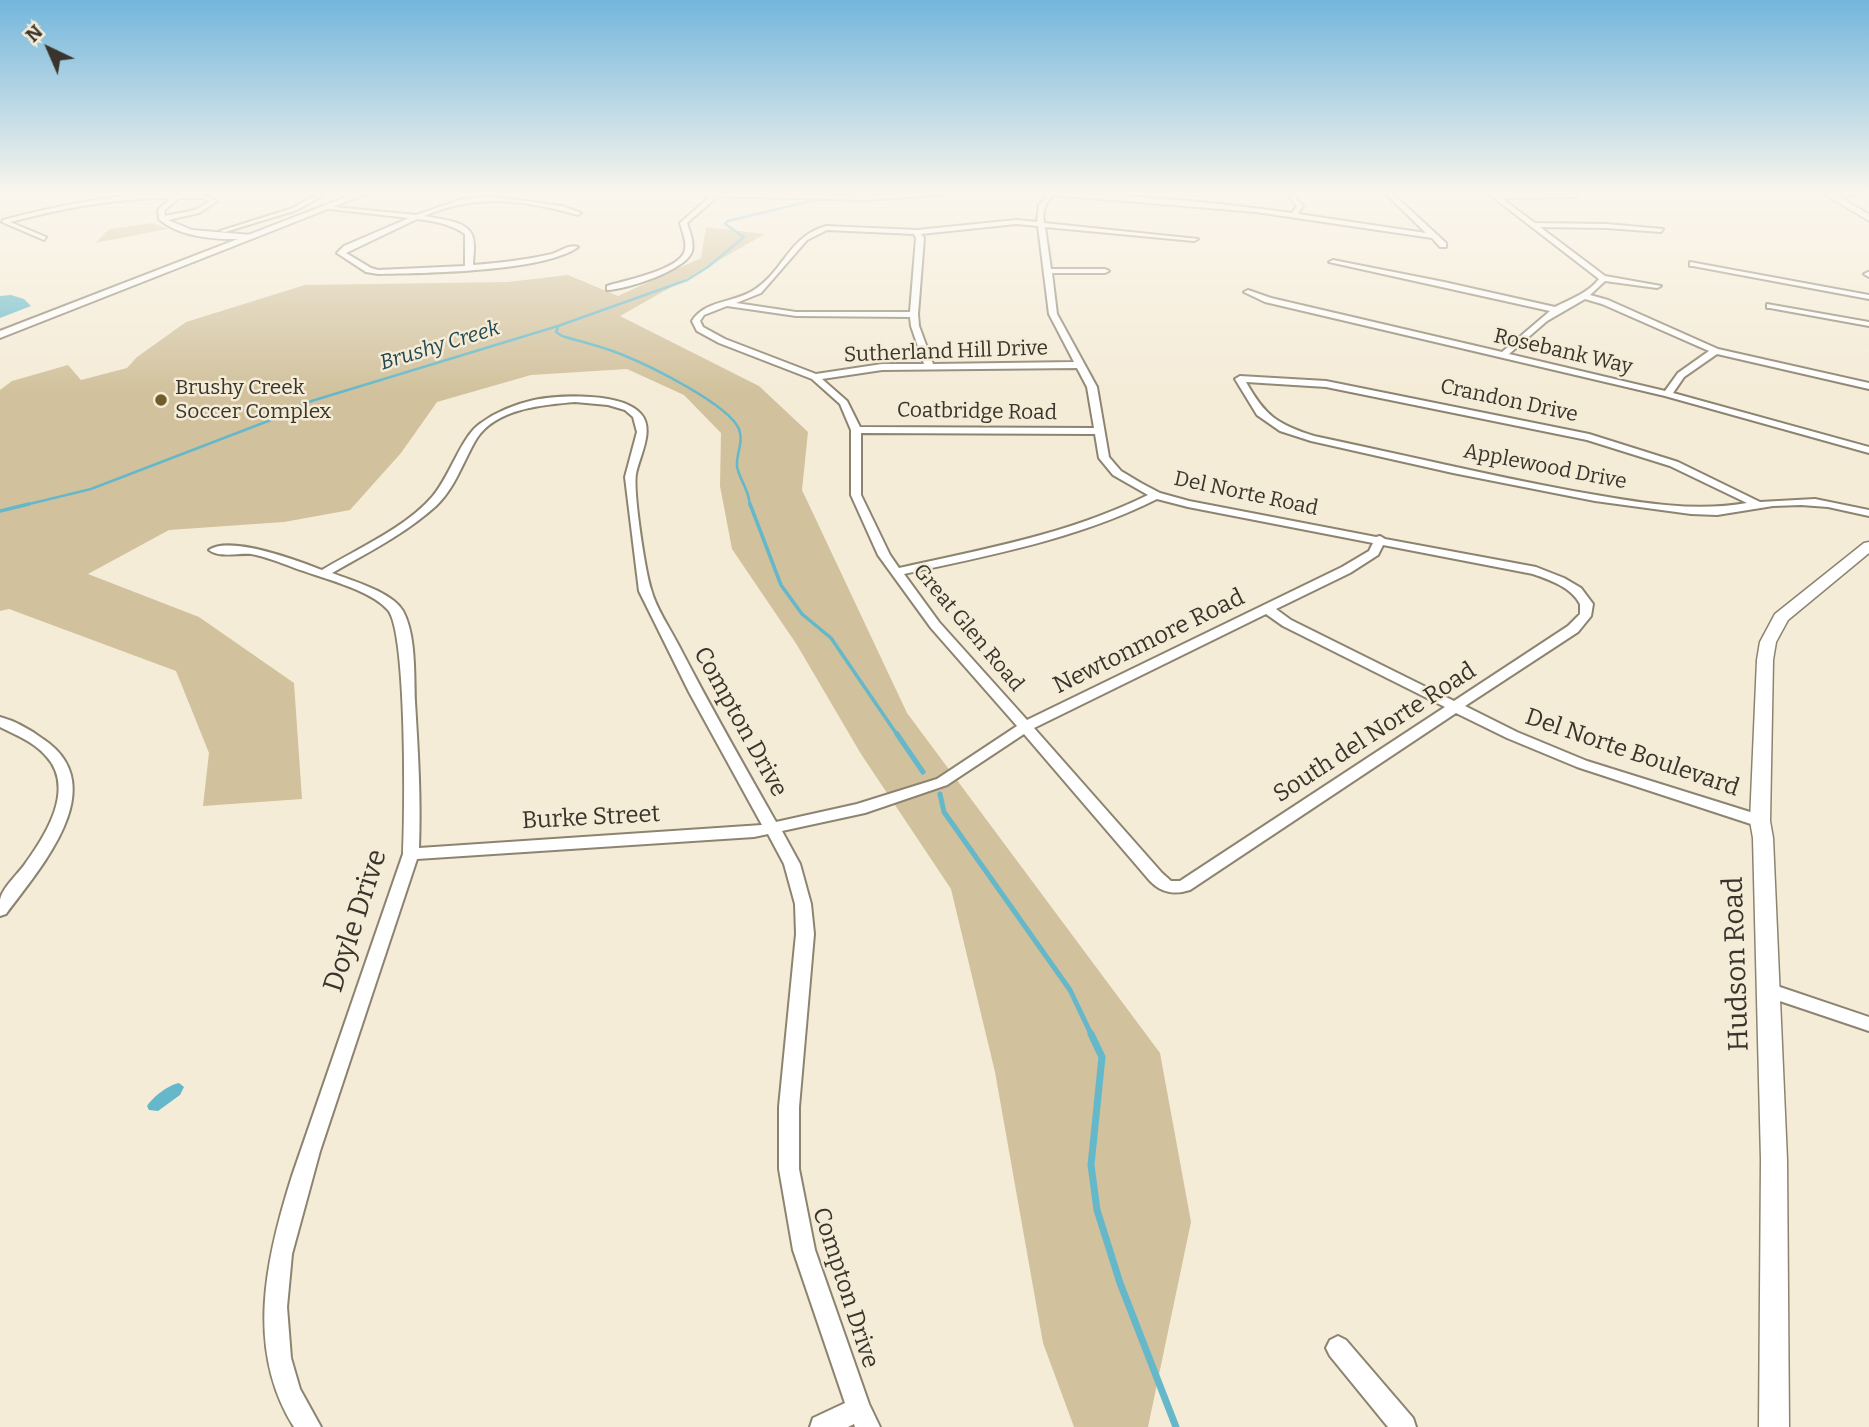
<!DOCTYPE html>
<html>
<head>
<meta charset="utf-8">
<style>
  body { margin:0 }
  #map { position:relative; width:1869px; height:1427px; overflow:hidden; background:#f5ecd7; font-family:Bitter,serif }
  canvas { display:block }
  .north { position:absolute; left:14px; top:14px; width:70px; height:70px; -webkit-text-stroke:5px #f5ecd7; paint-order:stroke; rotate:316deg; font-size:19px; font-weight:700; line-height:28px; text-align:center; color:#39352d }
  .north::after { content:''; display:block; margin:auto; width:24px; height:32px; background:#39352d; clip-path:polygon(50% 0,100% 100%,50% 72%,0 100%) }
</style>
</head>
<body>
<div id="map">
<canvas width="1869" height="1427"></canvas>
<div class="north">N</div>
</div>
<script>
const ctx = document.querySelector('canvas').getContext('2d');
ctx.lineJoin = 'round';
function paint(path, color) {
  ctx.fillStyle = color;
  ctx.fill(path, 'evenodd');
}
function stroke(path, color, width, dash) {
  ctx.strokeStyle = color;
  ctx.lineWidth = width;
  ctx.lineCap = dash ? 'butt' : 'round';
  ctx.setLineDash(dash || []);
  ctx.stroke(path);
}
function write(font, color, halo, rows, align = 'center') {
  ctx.font = font + ' Bitter,serif';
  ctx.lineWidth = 5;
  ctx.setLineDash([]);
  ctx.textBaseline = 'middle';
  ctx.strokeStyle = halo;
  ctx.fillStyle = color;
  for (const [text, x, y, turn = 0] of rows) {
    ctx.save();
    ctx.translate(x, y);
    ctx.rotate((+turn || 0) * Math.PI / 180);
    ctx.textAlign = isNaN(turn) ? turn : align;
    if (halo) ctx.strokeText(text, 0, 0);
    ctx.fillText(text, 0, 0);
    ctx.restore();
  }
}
paint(new Path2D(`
  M153,223L168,229L95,243L109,229Z
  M706,227L765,234L620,316L759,386L808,432L802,490L907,713L1160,1053L1191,1222L1148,1427H1074L1043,1343L995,1072L951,889L861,754L797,645L732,549L720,486L721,433L684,395L627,369L531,375L437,402L401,453L350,510L284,522L169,530L88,574L199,617L294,683L302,799L203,806L209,753L176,671L9,609L0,611V390L12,381L68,365L81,380L127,368L137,357L186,322L305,285L508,282L568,275L618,296L701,258Z`), '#d1c19c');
paint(new Path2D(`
  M11,295L24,299L31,306L0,318V296Z
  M179,1083L184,1087L180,1095L158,1111L149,1110L147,1106C153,1097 168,1085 179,1083Z`), '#65b8c9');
stroke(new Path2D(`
  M558,327L556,332L562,336C582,342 604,347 623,355C650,366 728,404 739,429C744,443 736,453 737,466C739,480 749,488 750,506
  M21,506L91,489L276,418L305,403L558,326L687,280L708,267L744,237L725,224L728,221L840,194`), '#65b8c9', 2.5);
stroke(new Path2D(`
  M750,504L781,585L802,614L831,638L898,736
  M0,511L29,504`), '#65b8c9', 3.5);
stroke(new Path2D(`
  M897,734L923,772
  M940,794L944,812L1070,990L1092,1036`), '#65b8c9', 5);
stroke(new Path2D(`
  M1091,1034L1102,1057L1091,1165L1097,1210L1120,1283L1176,1427`), '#65b8c9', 7);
const minor = new Path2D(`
  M201,194L217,201L199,213L168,220L192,230L252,235L254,238C226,241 181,239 159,219L158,210L171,198C116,198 63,208 10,222L46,237L44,240L2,222L3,220C68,203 133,190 201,194ZM179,198H201L210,201L195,210L165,216L164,211Z
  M317,194H325L297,210L225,232L220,231L293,208Z
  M704,194L865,196L952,194L865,200L718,196L687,223C690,232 694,242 692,251C687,270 625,290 607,290V286C625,280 681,270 685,250C687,241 682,231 680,223L711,196Z
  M1048,194C1126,194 1214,202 1292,213L1297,206L1287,194H1293L1303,206L1298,214L1426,233L1386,194H1393L1446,243V247H1440L1432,238L1256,212L1054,195C1045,203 1042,210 1044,223L1198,239L1194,241L1045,227L1051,269H1105L1109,271L1105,273H1052L1057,314L1097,387L1109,457L1121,471L1141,483L1160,493L1189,501L1376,537L1380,536L1385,539L1536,567L1564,578L1581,588L1593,604L1591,616L1578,632L1465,706L1517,732L1587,761L1766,817L1768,821L1766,825H1754L1577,767L1507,738L1456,713L1190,890C1174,895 1162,893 1150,881L1024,734L947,785L865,813L782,831L800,864L811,904L814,934L799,1107V1169L815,1250L869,1404L880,1427H855L854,1424L848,1427H810L813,1418L845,1403L793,1250L779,1169V1107L796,934L795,904L784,864L768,834L754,837L417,859L320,1151L292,1254L287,1307L291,1358L300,1389L321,1427H294C245,1349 266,1258 292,1176L403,854C405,816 407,633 388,610C370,589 318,577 292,567C279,562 264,556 251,554C238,553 219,558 209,550C230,535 299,561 322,570C357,549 405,528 432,497C450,477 461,436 481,423C496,412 516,404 534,400C559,395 623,392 641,414C655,430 639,457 636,474C633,492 645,570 651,589C656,609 670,628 679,646C710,706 743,764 776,822L857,804L937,779L1017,726L931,628L878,555L851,495V430L840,404L812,379L719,343L697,331L692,321C705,300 734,303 754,290C784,271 788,237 826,226L917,230L1016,220L1037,222L1039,205ZM1016,224L1038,226L1049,314L1074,362L933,364L919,326L918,314L924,238L921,234ZM827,230L914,234L916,238L910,312H796L736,303L761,293L807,240ZM727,306L796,316L910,317L911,326L924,364H882L816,374L725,339L703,327L700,321L704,315ZM1077,368L1087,387L1094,428L860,427L847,401L822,379L882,370ZM575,402L608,405L625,410L633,417L637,432L625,477L639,591L689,692L762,825L419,848C421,799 418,751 415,702C414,675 416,635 403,611C392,592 353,581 332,573C367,553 405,534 436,506C456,487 463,461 477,438C497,408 543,405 575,402ZM861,433L1095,434L1099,458L1113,475L1148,495C1069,534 985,549 899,568L890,555L861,495ZM1157,499L1188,507L1373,543L1369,551L1342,567L1027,720L939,622L904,574C991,555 1077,539 1157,499ZM1383,545L1533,574C1550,580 1571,587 1580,604V614L1568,626L1454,701L1291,620L1276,609L1350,573L1378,555ZM1266,614L1283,626L1445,707L1180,881H1171L1162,873L1034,728Z
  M1489,194L1579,195L1576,197L1501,198L1535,223L1606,224L1663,229L1661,232L1606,228L1540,227L1605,276L1661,286L1657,288L1605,281L1590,295L1608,300L1718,349L1869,383V389L1717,354L1684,377L1673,393L1869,447V453L1665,396L1265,302L1244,292L1248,290L1271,298L1502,352L1550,311L1329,262L1333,260L1444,282L1555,307C1571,299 1588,293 1599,279ZM1585,299L1602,304L1709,351L1678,373L1665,391L1509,354L1547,321Z
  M1846,194H1856L1839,200L1836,198Z
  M489,196L562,206L581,213L578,215C525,200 476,193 424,216C438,219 466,220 472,235C476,244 473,256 473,265C499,263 526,260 552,254C561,251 569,244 578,247C543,272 424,273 378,274L366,272L337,253L344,246L409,218L321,208L324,206L416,215L463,199ZM417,219C434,221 451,224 465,234V266L378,270L371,268L346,253Z
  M1690,262L1869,295V299L1693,266H1690Z
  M1868,272H1869V277L1864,274Z
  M1767,304L1869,322V326L1770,308H1767Z
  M1240,376L1326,381L1589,434L1678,462L1760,502L1815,499L1869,510V516L1828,507L1801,505L1773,506L1717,515L1691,514L1595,501L1453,473L1311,441L1280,431L1257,415L1235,379ZM1246,382L1326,387L1587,440L1670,466L1747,503C1689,513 1631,501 1573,491C1486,475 1400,454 1314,436C1277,424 1265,416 1246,382Z
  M0,717C15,721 31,730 43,739C114,786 40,868 6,914L0,916C0,911 0,905 0,900C2,888 18,874 25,864C46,835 76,788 46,756C34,742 16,735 0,727Z
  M1768,983L1869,1017V1031L1762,995L1759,990L1762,985Z
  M1338,1336L1346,1340L1413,1418L1416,1427H1388L1330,1356L1326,1348L1330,1340Z`);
const tertiary = new Path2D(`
  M1824,194H1834L1869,214V221Z
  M1869,542V553L1788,620L1776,642L1773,660L1770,821L1773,838L1787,1160L1789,1427H1759L1761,1160L1753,838L1750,821L1757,660L1760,642L1775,614L1864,543Z`);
const secondary = new Path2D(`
  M354,194H366L0,338V331Z`);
stroke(minor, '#8c8471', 4);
stroke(tertiary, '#8c8471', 3);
stroke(secondary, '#8c8471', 4);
paint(minor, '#fff');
paint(tertiary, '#fff');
paint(secondary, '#fff');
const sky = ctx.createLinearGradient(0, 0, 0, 394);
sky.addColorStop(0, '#73b6dc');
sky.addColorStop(0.49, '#faf6ed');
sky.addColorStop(1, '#faf6ed00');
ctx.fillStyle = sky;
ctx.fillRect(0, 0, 1869, 394);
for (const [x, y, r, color] of [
  [161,400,7,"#735c2c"]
]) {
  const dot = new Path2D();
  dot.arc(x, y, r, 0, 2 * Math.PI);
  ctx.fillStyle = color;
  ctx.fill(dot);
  stroke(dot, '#f5ecd7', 2.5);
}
write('italic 21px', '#224951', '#f5ecd7', [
  ["Brushy Creek",440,346,-17]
]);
write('21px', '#39352d', '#f5ecd7', [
  ["Sutherland Hill Drive",946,352,-2],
  ["Rosebank Way",1563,352,13],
  ["Crandon Drive",1509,401,12],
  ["Coatbridge Road",977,412,1],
  ["Applewood Drive",1545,467,11],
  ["Del Norte Road",1246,494,12],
  ["Great Glen Road",968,628,50]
]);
write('21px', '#39352d', '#f5ecd7', [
  ["Brushy Creek",175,388],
  ["Soccer Complex",175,412]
], 'left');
write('24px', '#39352d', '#f5ecd7', [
  ["Newtonmore Road",1149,642,-26],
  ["Compton Drive",740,722,61],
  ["South del Norte Road",1375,733,-33],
  ["Del Norte Boulevard",1632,753,19],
  ["Burke Street",591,818,-3],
  ["Compton Drive",845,1288,72]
]);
write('28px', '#39352d', '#f5ecd7', [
  ["Doyle Drive",356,921,-72],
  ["Hudson Road",1737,964,-92]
]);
</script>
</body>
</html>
